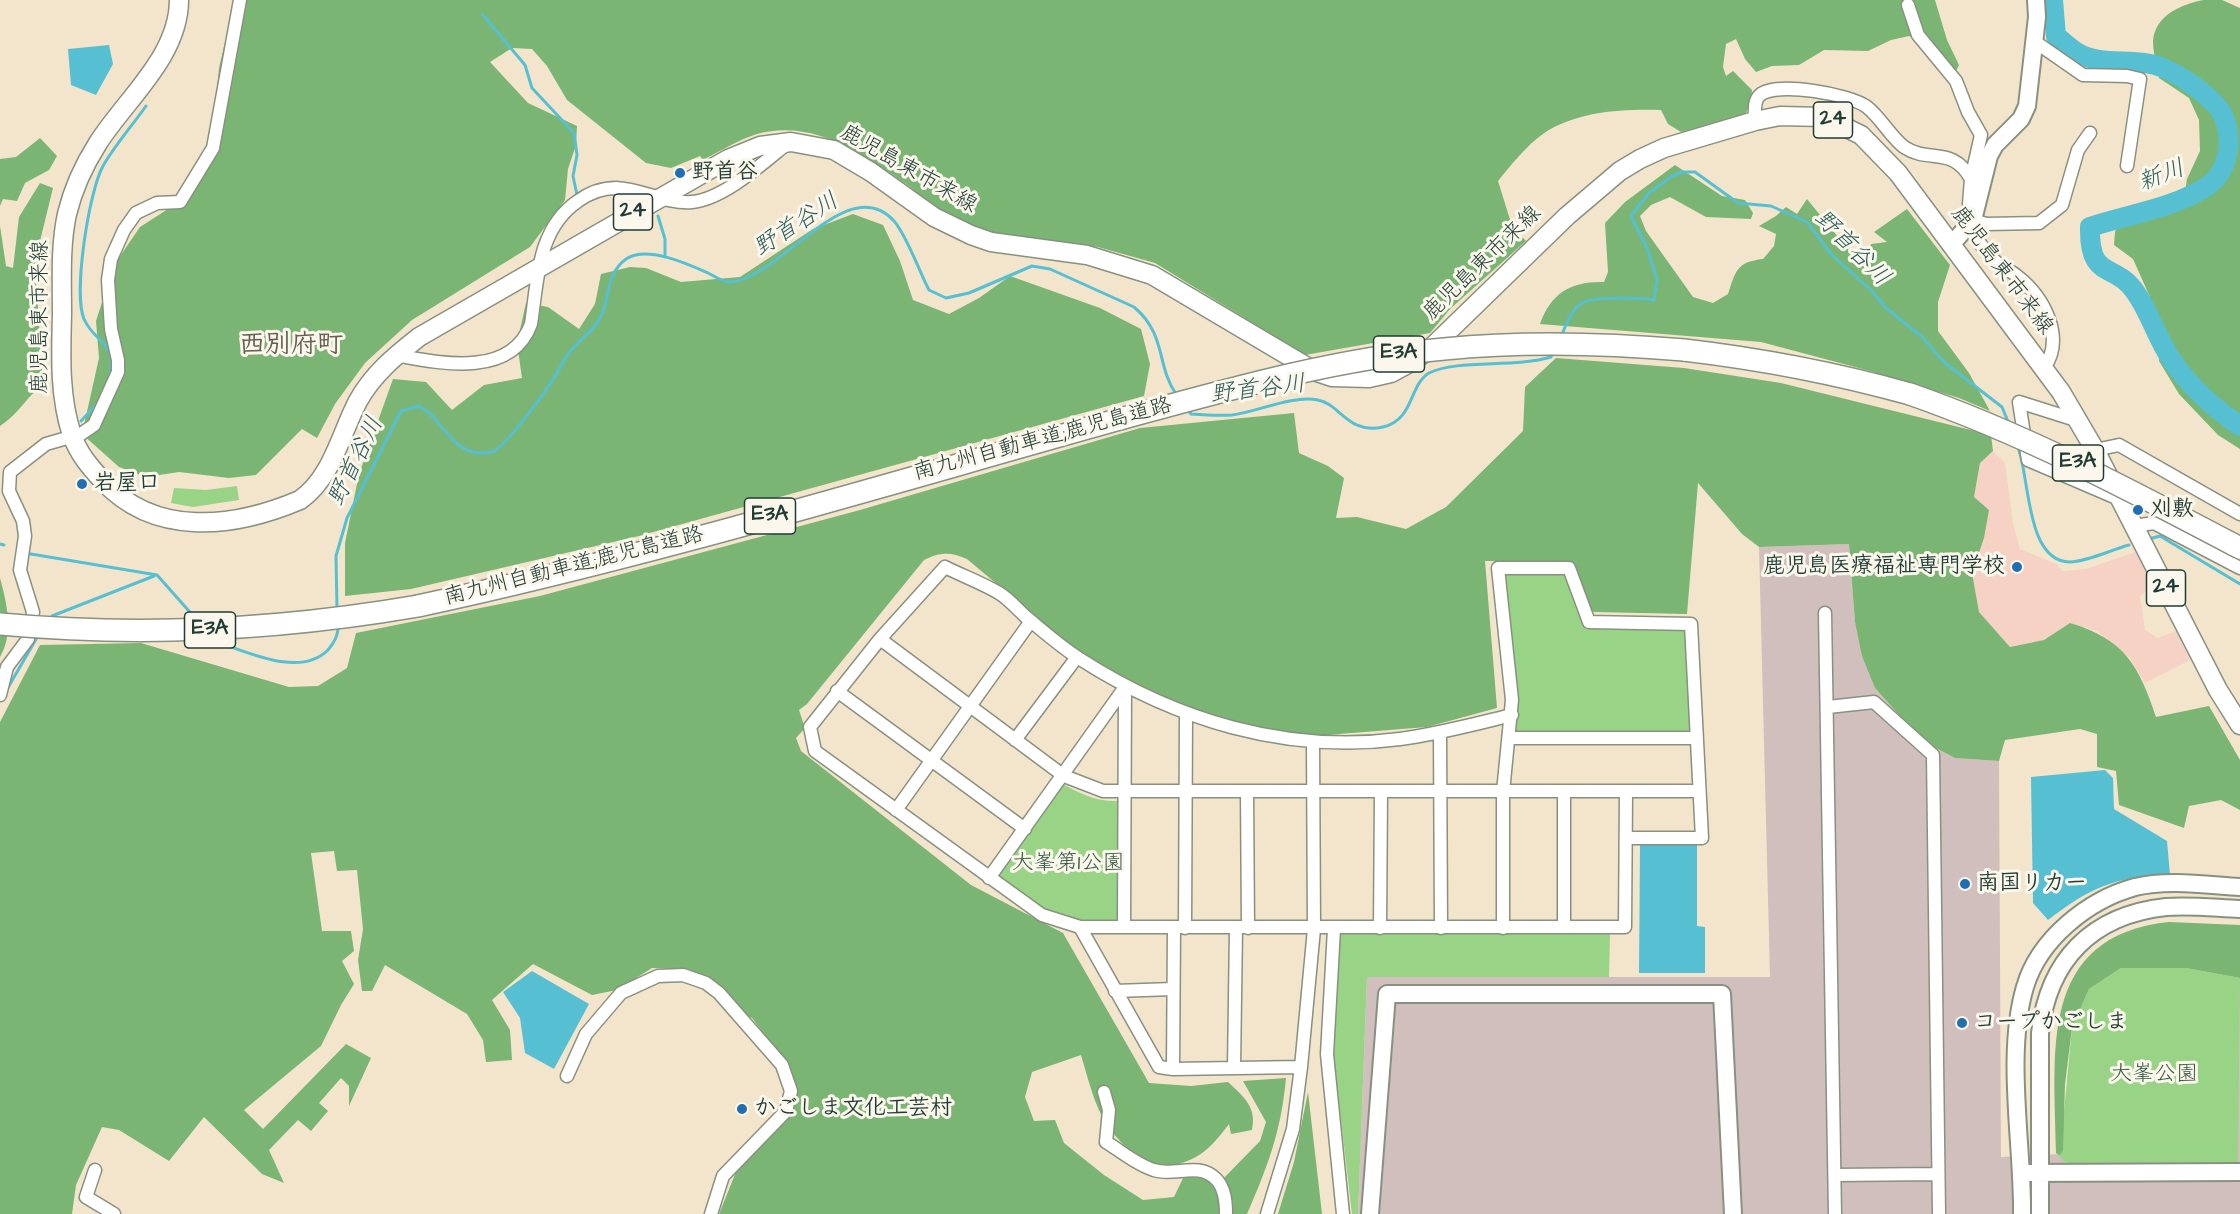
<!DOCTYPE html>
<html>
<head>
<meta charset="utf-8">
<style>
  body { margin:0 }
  canvas { display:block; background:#f2e5cb }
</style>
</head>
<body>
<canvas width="2240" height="1214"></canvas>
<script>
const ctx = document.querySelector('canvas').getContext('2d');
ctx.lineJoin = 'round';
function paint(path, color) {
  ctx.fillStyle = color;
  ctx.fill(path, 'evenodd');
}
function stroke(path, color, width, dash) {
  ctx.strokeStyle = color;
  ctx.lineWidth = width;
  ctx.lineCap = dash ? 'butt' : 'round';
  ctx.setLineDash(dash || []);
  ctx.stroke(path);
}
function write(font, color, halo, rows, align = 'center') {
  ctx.font = font + ' "Architects Daughter","Klee One",sans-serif';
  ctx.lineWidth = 6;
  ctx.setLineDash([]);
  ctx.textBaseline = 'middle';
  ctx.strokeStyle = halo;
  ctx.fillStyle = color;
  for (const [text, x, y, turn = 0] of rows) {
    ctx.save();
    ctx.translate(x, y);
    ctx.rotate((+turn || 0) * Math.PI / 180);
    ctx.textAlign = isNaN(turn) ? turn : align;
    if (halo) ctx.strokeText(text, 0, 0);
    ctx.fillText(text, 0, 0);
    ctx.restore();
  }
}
paint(new Path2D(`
  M1993,451L2005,463L2013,524L2020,549L2058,565L2062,571L2086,569L2135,552L2153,586L2140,596L2145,630L2158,638L2176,631L2190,660L2145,683L2130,658L2097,631L2070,623L2044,640L2010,647L1979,612L1972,573L1984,538L1974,497L1980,463Z`), '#f6d2c4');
paint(new Path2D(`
  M1849,544L1855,622L1875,688L1900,716L1934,747L1955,758L1999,761L2001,1157L2060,1154L2240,978V1214H1358L1367,977H1770L1759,547Z`), '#d1bfbe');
paint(new Path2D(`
  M237,486L239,500L193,507L171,503L174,488L206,490Z
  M1561,572L1567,576L1586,629L1684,628L1687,630L1692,730L1690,733H1517L1515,729L1504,578L1508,573Z
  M1063,784C1081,794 1097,802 1118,801L1119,919L1116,923C1058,922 1045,911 999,879L998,872Z
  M1343,932L1610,933L1609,977H1367L1358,1214H1352L1332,1043L1339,936Z
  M2121,968H2186L2240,978L2238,1162L2066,1163L2056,1153L2060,1154L2072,1028L2089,989Z`), '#99d386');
paint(new Path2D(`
  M235,0H1935L1947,40L1959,65L1954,75L1931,49L1909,36L1891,40L1868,51L1824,50L1799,65L1772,66L1756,72L1745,59L1736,39L1726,44L1723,67L1726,76L1733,71L1752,90L1751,102L1744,117L1681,132L1668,124L1661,110C1623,109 1576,111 1543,134C1526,146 1512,164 1498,181L1512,226L1526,241L1450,309L1430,333L1305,355L1155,263L1098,247L1007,237L961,222L915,193L913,189C868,157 816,118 757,134C738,140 720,151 703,160L700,156L671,168L646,163L567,100L547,66L532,49L512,48L490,62L528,103L577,126L576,145L568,169L565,200L530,247L412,320L365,363L335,404L317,438L302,429L256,475L229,478L179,472L146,477L119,467L82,434L99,358L96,321L114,265L140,227L168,209L205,169L213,130L219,68Z
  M2204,0H2222L2240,8V449L2218,435L2179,394L2159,361L2162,324L2133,259L2114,245L2115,232L2122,217L2182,210L2187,179L2200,151L2199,120L2189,98L2159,78C2157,67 2153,53 2153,41C2155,15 2182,4 2204,0Z
  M40,138L57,156L49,170L25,183L17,201L3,199L0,206V159L16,157Z
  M1675,165L1722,196L1745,200L1753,213L1751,219L1706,217L1670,197L1651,205L1640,216L1646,231L1693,297L1713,303L1728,294C1736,270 1737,262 1763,259L1774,246L1776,234L1759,226L1776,216L1786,207L1797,214L1807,199L1860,264L1871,244L1887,242L1874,232L1907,209L1950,265L1938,302V331L1969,373L1990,411L1959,398L1870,371L1761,342L1540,324C1551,293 1571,281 1604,282L1608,272L1605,223L1625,202Z
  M40,183L53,188L40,241L36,277L43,385C24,399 20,413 0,426V226L6,266L13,268L19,217Z
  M853,214L883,225L900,261L913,300L949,314L979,298L1010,276L1100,308L1141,329L1150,364L1144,396L639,536L411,589L345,596V543L359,474L393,379L426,382L452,410L484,385L522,378L517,343L526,303L548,307L579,329L595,304L601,274L630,267L646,268L681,282L740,277L813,229Z
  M1556,358L1684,368L1781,383L1991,435L1993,451L1980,463L1974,497L1989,510L1984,538L1972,573L1979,612L2010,647L2044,640L2070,623C2124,639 2139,665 2156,717L2209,706L2240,760V810L2221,800L2189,806L2184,828L2119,805L2116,771L2097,767V734L2080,729L2005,740L1999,761L1955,758L1934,747L1900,716L1875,688L1862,656L1855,622L1849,544L1759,547L1742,534L1698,483L1687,614L1594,612C1577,601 1578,577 1567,561H1485L1497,708L1427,727L1314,736L1270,731L1201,712L1129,683L1072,647L967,559C950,552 941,552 924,560L807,704L799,710L805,728L796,738L801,751L971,885L1063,933L1149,1083L1191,1086L1228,1082C1244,1097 1257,1107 1252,1130L1231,1134L1229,1124C1205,1156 1193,1163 1154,1169C1102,1132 1098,1114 1081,1055L1032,1072L1025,1097L1034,1121L1055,1120L1064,1143L1104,1175L1143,1200L1174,1197L1187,1170L1206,1166L1223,1179L1260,1141L1266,1122L1243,1081L1286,1078C1281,1132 1268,1165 1247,1214H719L738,1167L795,1090L782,1057L752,1018L730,1007L721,988L689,969L652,968L617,990L592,995L533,964L492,1000L510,1030L512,1060L486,1062L483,1040L467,1014L385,965L372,991H362L358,960L363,929L357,870L337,871L334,851L311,853L322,931H351L354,951L342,961L354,984L341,1005L321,1046L244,1110L263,1129L346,1044L371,1058L349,1106V1086L341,1078L319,1103L328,1111L311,1131L298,1120L269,1150L284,1183L262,1174L204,1117L169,1161L119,1130L102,1127L76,1185L72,1214H0V722L40,645L141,643L289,687L318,686L347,668L356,633L540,596L860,510L1140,428L1294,413L1299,453L1328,466L1344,478L1336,518L1357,517L1406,529L1446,507L1523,431L1525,387Z
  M0,578C7,603 14,634 0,657Z
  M2169,922L2240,925V978L2186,968H2121L2089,989L2072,1028L2065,1084L2063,1150L2060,1155L2056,1153C2055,1055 2036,936 2169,922Z
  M1308,1092L1322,1214H1278L1294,1162Z`), '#7ab573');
paint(new Path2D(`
  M109,45L113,64L96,95L71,85L68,49Z
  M2105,770L2113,778L2114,809L2167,841L2170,875C2115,876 2090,888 2048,920L2033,903L2031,777Z
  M1640,844L1697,845V926L1705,927V973H1639Z
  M532,971L589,1004L554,1069L525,1053L520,1018L503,992Z`), '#56c0d2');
stroke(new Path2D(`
  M483,15L525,65L532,88L574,133L577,155L573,176L577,195
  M658,216L665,239V257
  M1561,336C1566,326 1571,310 1582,303C1593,296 1639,298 1654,300L1657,279L1647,248L1631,216L1649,193L1672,176L1682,172H1695L1738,203L1771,206L1807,222L1831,254L1872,291L1885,307L1922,337L1945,363L2002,407L2009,424
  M109,378C119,342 95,344 84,319C73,293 89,191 103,166C115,145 132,126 146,106
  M1187,409L1191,414C1204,415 1218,416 1232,415C1257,412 1292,395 1318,400C1340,404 1348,435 1383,427C1414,420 1409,385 1429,373C1457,359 1515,368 1551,357L1553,353
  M81,421L96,405
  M2018,447C2030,479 2026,562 2070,562C2090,561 2110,550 2129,545
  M2149,539L2160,536L2240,584
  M0,544L4,545
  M25,553L157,575L197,620
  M337,610L336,556L347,518L401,411L419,406C441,417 450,450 478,453C481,453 488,453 492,452C504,449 547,390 555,376C560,369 563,360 569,353C577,342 589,334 597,323C612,302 603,276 626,259C647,245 688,264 708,273C714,276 723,282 729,282C779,281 847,169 894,221C906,234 920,273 929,290L946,298L969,293L1032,266L1050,269L1134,307C1167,335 1156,365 1176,394
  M50,619L52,616L154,576
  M214,638L217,642C248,652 300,678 328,650C334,643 339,635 338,625
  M6,691L39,634`), '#56c0d2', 3);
stroke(new Path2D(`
  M2053,0L2056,36C2064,42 2071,49 2078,53C2100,66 2131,58 2155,65C2175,71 2202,90 2216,105C2236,127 2232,171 2206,187C2171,209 2129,214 2090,227C2089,282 2115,261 2136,293C2150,313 2157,338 2171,359C2189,386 2214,408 2240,426`), '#56c0d2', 20);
const street = new Path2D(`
  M1908,5L1918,35L1956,81L1968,112L1981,135L1971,179
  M2034,41L2083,75L2127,76L2140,79L2127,166
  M1755,121C1755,113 1753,101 1760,95C1776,81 1850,94 1867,107C1881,118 1890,136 1904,147C1929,164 1952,145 1971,179L1969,204L1975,210
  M1973,220L1986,224L2039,223L2062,205L2078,150L2090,133
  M1968,227C1976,238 1984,250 1994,260C2000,267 2010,270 2017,276C2043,296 2066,337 2044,368
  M395,355C439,363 511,379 531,324C538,279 537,229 578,201C589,193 601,188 616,188C642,189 665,204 692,202C724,199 763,163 788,143
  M2079,421L2019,402L2028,460L2119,499
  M2095,450L2119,445L2240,514
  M2134,526L2154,523L2240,568
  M1825,613L1835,1214
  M880,639L1064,776L1103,791H1699
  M837,691L1025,829
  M0,695L7,667L28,639L33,612L20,570L25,536L23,521L9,491L10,472L46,444L81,434L94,425L118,372V360L111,329L108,280L111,259L124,230L136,213L157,203L180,202L213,148L240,0
  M1828,707L1874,702L1933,755L1939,1214
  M1512,715C1475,724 1438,734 1400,739C1286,754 1175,720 1080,659C1061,647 1043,631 1026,617C1017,609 1009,599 999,593C982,583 963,576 945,567L880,639L810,727L815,751L1042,915L1080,927H1625L1626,792
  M1440,733L1441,928
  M1509,738H1696
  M1015,740L1077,657
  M1564,791V927
  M1247,792L1248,928
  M896,810L1031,621
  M989,878L1125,687
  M1080,927L1159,1067L1173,1069L1301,1067
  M1124,927L1125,687
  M1185,928L1186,714
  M1380,928L1381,793
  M1503,928V792L1512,700L1498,568H1569L1589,622L1691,624L1702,838H1626
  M1334,929L1327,1054L1343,1214
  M1115,991L1173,989
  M1234,1068L1236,928
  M1173,1069L1174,928
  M567,1076L586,1034L621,993L658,976L683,975L706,983L719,993L782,1065L791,1091L786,1111L723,1176L711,1214
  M1104,1092L1109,1110L1106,1142C1121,1151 1137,1165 1154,1170C1175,1177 1198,1161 1216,1179C1225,1188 1226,1202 1226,1214
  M95,1170L86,1197L114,1214
  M1835,1175L1938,1174
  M1267,1214L1293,1129L1301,1067L1314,929L1313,742`);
const secondary = new Path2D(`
  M1951,245L1973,220L1989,156L1995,145L2021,119L2027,106L2037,17L2036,0
  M2029,1173L2240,1172
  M1370,1214L1387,994H1722L1733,1214
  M2022,1214C2023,1145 2005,1054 2025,987C2039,939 2088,900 2135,887C2168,879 2207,885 2240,887
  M2040,1214V1033C2048,960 2092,915 2166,907C2190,905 2215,908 2240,909`);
const primary = new Path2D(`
  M179,0C179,56 126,99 98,143C84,165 73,189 67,214C60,246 62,281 62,314C61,354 59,396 72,435C78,453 90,467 102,480C155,538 234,528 300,500C332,478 341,433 358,401C373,374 395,356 419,337L728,159L760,146L791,142L834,150L871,172L934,217L971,235L991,242L1087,255L1152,275L1314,371L1332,377L1369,378L1391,373L1411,362L1430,349L1567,216L1620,171L1640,159L1664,148L1755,121L1780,116L1824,117L1861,135L1898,173L2061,392L2095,450L2218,690L2240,725`);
const highway = new Path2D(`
  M1684,350C1761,359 1835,373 1910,394
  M418,606C655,555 887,484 1120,419`);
stroke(street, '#889180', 15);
stroke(secondary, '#889180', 20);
stroke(primary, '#889180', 21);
stroke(highway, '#889180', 24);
stroke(street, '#fff', 12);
stroke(secondary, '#fff', 16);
stroke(primary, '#fff', 18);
stroke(highway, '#fff', 21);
const highwayBridge = new Path2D(`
  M1910,394C2025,434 2132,491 2240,548
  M1120,419C1226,390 1334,359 1444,349C1524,341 1603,343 1684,350
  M0,624C141,637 279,630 418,606`);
stroke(highwayBridge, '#889180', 24, []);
stroke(highwayBridge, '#fff', 21);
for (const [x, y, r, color] of [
  [680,173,6,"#1f6fb2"],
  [82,484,6,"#1f6fb2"],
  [2138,510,6,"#1f6fb2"],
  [2017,567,6,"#1f6fb2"],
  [1965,884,6,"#1f6fb2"],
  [1962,1023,6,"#1f6fb2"],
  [742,1109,6,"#1f6fb2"]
]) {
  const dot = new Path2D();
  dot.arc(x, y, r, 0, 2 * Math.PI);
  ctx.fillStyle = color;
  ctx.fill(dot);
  stroke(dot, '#fbf7ec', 2);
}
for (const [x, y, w] of [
  [1833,120,39],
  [633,212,39],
  [1399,354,51],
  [2078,463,51],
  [770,516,51],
  [2166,588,39],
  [210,630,51]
]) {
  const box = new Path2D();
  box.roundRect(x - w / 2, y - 18, w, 36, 4.5);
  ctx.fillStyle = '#fbf7ec';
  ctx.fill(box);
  stroke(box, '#1f3d34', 1.5);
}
write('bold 21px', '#1f3d34', null, [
  ["24",1833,120],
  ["24",633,212],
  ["E3A",1399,354],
  ["E3A",2078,463],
  ["E3A",770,516],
  ["24",2166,588],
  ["E3A",210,630]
]);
write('22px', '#1f3d34', '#fbf7ec', [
  ["鹿児島東市来線",908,170,30],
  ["鹿児島東市来線",1483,264,-44],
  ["鹿児島東市来線",2001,271,53],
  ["鹿児島東市来線",41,317,-90],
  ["南九州自動車道;鹿児島道路",1043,440,-15],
  ["南九州自動車道;鹿児島道路",574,567,-14]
]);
write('bold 22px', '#1f3d34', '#fbf7ec', [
  ["野首谷",692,173],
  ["岩屋口",94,484],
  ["刈敷",2150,510],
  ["鹿児島医療福祉専門学校",2005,567,"right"],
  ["南国リカー",1977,884],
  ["コープかごしま",1974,1023],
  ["かごしま文化工芸村",754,1109]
], 'left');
write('22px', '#375b44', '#fbf7ec', [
  ["大峯第1公園",1068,864],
  ["大峯公園",2154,1075]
]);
write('italic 24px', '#2d5e5c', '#fbf7ec', [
  ["新川",2162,177,-21],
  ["野首谷川",797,226,-33],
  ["野首谷川",1851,249,45],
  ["野首谷川",1258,391,-7],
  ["野首谷川",357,462,-64]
]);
write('bold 26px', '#65604f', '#fbf7ec', [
  ["西別府町",291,347]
]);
</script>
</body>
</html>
